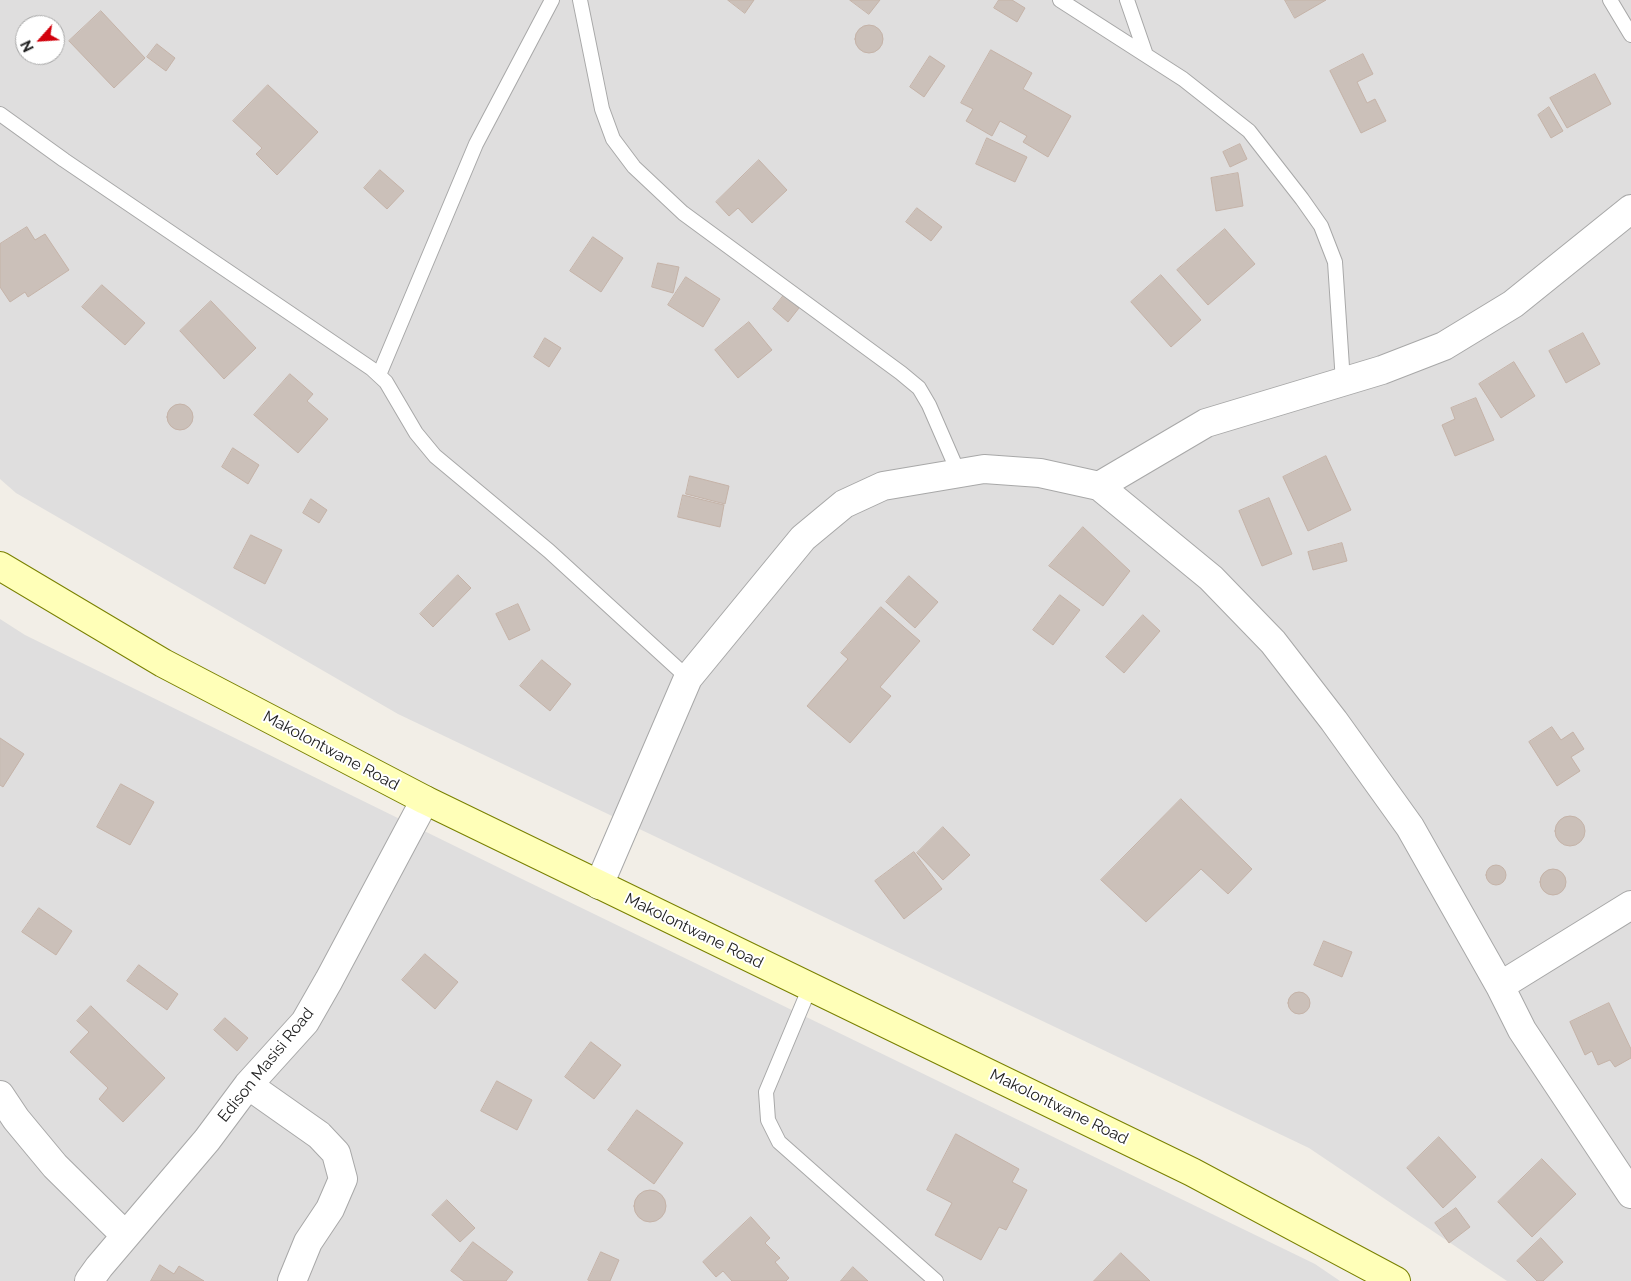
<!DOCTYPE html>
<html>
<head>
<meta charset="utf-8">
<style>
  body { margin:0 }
  #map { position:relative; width:1631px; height:1281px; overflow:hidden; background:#f2eee7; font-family:Raleway,sans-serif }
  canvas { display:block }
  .north { position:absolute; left:15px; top:15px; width:50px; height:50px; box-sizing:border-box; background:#fff; border:1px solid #a6a6a6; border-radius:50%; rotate:244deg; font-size:14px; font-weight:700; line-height:20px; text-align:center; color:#212121 }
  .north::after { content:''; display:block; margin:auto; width:18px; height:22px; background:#d2000b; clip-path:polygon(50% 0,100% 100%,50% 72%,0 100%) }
</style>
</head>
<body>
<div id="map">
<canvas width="1631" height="1281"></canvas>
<div class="north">N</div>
</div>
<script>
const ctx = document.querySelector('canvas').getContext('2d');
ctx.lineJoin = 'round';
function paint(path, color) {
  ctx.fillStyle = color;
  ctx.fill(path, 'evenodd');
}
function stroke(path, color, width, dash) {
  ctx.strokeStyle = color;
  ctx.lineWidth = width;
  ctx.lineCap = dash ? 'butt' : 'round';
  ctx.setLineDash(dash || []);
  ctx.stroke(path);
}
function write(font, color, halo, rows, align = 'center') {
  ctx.font = font + ' Raleway,sans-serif';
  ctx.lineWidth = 4;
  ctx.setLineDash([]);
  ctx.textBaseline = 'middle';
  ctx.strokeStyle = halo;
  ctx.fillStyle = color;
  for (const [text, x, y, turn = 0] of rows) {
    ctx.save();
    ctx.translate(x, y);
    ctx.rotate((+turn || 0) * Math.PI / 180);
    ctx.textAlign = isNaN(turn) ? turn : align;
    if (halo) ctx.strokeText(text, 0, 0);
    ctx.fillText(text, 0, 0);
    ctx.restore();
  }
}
paint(new Path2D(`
  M0,0H1631V1281H1507L1309,1148L398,714L16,493L0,479ZM25,25H55V55H25Z
  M0,619L25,635L522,879L1315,1264L1340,1281H0Z`), '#dfdede');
const building = new Path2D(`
  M728,0H754L745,13Z
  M850,0H880L869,14Z
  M999,0H1012L1025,8L1017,22L994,8Z
  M1285,0H1326L1295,18Z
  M101,11L145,58L114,88L69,41Z
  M855 39a14 14 0 1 1 28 0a14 14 0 1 1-28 0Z
  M157,44L175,58L166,71L147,57Z
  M991,50L1032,73L1023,89L1071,116L1048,157L1023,142L1027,136L1000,121L992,136L966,121L973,109L961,103Z
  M1363,54L1373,74L1357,82L1367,103L1375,99L1386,121L1361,133L1330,71Z
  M930,56L945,66L924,97L910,87Z
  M1595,74L1611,104L1567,128L1550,98Z
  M268,85L318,132L277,175L256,154L262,148L233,121Z
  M1549,107L1563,131L1551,138L1538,115Z
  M987,138L1027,157L1015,182L976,164Z
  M1240,144L1247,159L1230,167L1223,152Z
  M759,160L787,190L752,223L738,208L729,216L716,202Z
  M380,170L404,191L387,209L364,188Z
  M1238,173L1243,206L1216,211L1211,178Z
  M917,208L942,227L931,241L906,222Z
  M27,227L35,240L45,234L69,270L28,297L25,292L10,302L0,287V244Z
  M1225,229L1255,264L1208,305L1177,270Z
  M593,237L623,258L601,292L570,271Z
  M658,263L679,267L673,293L652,287Z
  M1161,275L1201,320L1171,347L1131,302Z
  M686,277L720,299L703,327L668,305Z
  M102,285L145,323L125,345L82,307Z
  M784,295L799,308L788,322L773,309Z
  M211,301L256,348L224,379L180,331Z
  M749,322L772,350L738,378L715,350Z
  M1583,333L1600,364L1566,383L1549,351Z
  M545,338L561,348L549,367L534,357Z
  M1514,362L1535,396L1501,418L1479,384Z
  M290,374L313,394L307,401L328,419L298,453L254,415Z
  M1476,398L1494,440L1455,456L1442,425L1455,419L1451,408Z
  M167 417a13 13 0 1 1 26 0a13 13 0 1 1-26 0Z
  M233,448L259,465L248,484L222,467Z
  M1326,456L1351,510L1308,531L1283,477Z
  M690,476L729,486L725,504L686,494Z
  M683,495L724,505L720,527L678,517Z
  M1269,498L1292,554L1262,566L1239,511Z
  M311,499L327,510L319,523L303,513Z
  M1083,527L1130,571L1103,606L1049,566Z
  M251,535L282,550L265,584L234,568Z
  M1342,543L1347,561L1313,570L1308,552Z
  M458,575L471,588L433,627L420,614Z
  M909,576L938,602L915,628L886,602Z
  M1060,595L1080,610L1053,645L1033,630Z
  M518,604L530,630L509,640L496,614Z
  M881,607L920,641L880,687L891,696L850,743L807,706L848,659L841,653Z
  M1143,615L1160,631L1124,673L1106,657Z
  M542,660L571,684L550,711L520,686Z
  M1552,727L1561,740L1573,732L1584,749L1571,757L1580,771L1557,786L1529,742Z
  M0,738L24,754L3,787L0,785Z
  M121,784L154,802L130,845L97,827Z
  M1181,799L1252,869L1228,894L1201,869L1146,922L1101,880Z
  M1555 831a15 15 0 1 1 30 0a15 15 0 1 1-30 0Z
  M943,827L970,855L943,880L917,853Z
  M914,852L942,889L904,919L875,881Z
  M1486 875a10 10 0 1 1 20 0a10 10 0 1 1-20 0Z
  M1540 882a13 13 0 1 1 26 0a13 13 0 1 1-26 0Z
  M39,908L72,931L56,955L22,932Z
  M1324,941L1352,952L1342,977L1314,965Z
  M425,954L458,982L435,1009L402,980Z
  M139,965L178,994L167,1010L127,981Z
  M1288 1003a11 11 0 1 1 22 0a11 11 0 1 1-22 0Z
  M1609,1003L1631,1049V1058L1615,1067L1610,1060L1598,1065L1592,1051L1585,1055L1570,1022Z
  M91,1006L165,1078L123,1122L99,1099L108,1088L70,1052L89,1032L77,1021Z
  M225,1018L248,1038L237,1051L214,1030Z
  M591,1042L621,1065L594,1099L565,1077Z
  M497,1081L532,1100L517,1130L481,1111Z
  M637,1110L683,1143L654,1184L608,1150Z
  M956,1134L1019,1169L1012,1182L1027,1190L1006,1230L999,1227L981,1260L935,1235L952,1203L927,1190Z
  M1439,1137L1476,1177L1443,1208L1407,1168Z
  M1542,1159L1576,1194L1532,1237L1498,1202Z
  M634 1206a16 16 0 1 1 32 0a16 16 0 1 1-32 0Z
  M447,1200L475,1228L460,1242L432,1215Z
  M1456,1208L1470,1227L1449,1243L1435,1223Z
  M751,1217L770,1238L765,1243L780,1258L775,1262L789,1278L786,1281H732L723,1271L716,1277L703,1262Z
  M1541,1238L1563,1262L1543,1281H1537L1517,1261Z
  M473,1242L513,1272L506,1281H464L451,1271Z
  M601,1252L619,1260L610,1281H590L588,1280Z
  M1121,1253L1150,1281H1094Z
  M160,1265L174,1274L179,1266L204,1281H151Z
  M853,1267L868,1281H841Z`);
paint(building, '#cbc0b9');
stroke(building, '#c5b3a8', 1);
const lane = new Path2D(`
  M580,0L602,109L613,139L634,167L683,213L901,373L919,388L929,405L959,474
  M1060,0L1183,79L1249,131L1302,199L1321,226L1335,262L1343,382
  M1127,0L1146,55
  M1610,0L1631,35
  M0,114L64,160L372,369L386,382L416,433L435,456L549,551L688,678
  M379,375L476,144L552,0
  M810,987L766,1092L768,1120L779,1142L936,1281`);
const street = new Path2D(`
  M1099,486L1206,423L1382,370L1444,346L1513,304L1631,209
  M599,885L688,678L803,538L844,504L883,486L984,469L1040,473L1099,486L1211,578L1273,642L1334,721L1410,827L1500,986L1522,1030L1631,1194
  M1500,986L1631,905
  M248,1085L319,1135L336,1153L343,1179L330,1209L308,1242L292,1281
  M0,1095L16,1119L55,1166L125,1235
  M89,1281L99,1267L207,1140L248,1085L305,1022L329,980L425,800`);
const secondary = new Path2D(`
  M0,566L163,663L425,800L1192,1172L1396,1281`);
stroke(lane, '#a8a8a8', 16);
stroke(street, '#a8a8a8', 30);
stroke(secondary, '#798000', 30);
stroke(lane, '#fff', 14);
stroke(street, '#fff', 28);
stroke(secondary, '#ffffb8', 28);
write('16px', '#212121', '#fff', [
  ["Makolontwane Road",331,751,28],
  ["Makolontwane Road",694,931,26],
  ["Edison Masisi Road",266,1065,-51],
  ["Makolontwane Road",1059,1107,26]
]);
</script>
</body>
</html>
